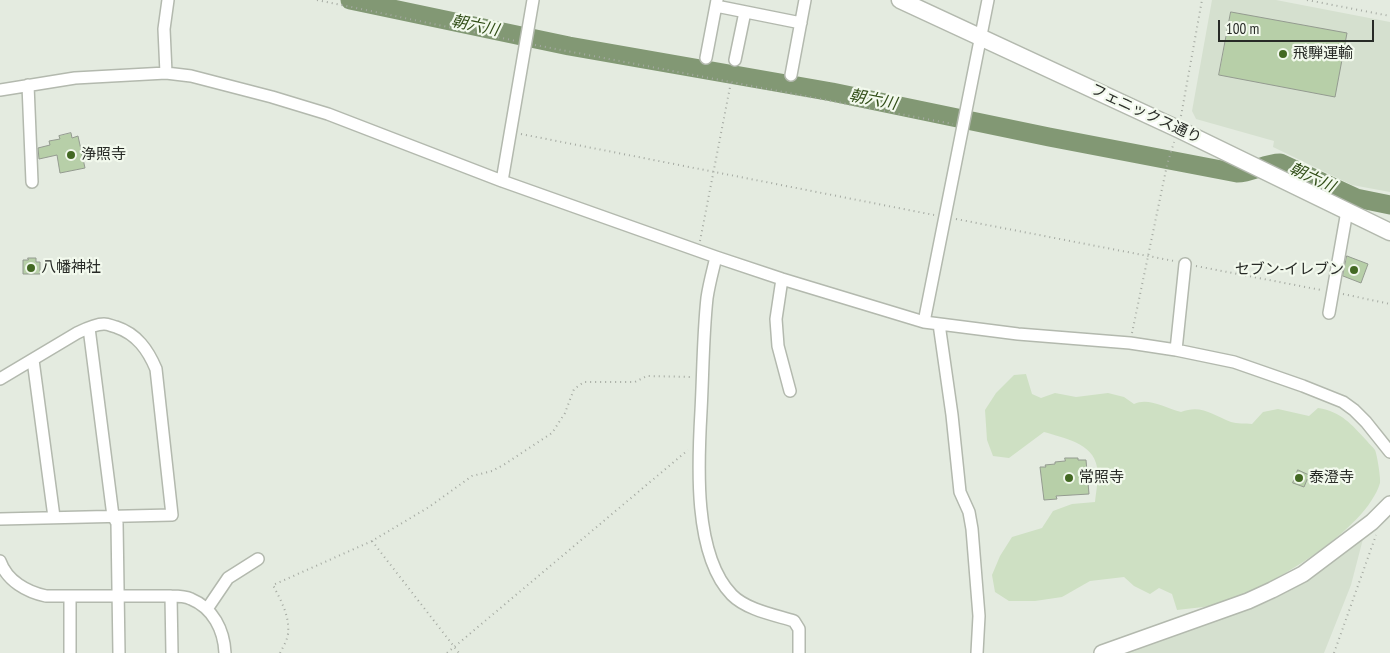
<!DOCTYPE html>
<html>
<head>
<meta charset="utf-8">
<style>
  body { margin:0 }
  #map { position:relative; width:1390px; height:653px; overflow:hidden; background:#e4ebe0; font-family:"PT Sans Narrow",sans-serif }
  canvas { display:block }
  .scale { position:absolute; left:1218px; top:20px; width:156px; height:22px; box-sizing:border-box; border:2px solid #272a26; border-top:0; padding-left:6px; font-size:15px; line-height:18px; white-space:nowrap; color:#272a26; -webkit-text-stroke:4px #f2f9ed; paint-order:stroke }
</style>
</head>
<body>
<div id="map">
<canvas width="1390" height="653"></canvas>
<div class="scale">100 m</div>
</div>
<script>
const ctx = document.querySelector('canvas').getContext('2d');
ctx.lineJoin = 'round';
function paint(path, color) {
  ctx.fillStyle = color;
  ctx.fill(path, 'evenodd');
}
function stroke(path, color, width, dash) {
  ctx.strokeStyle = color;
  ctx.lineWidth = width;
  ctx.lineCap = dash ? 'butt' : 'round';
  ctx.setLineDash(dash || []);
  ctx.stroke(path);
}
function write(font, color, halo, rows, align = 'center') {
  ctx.font = font + ' "PT Sans Narrow","Noto Sans JP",sans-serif';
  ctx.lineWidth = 4.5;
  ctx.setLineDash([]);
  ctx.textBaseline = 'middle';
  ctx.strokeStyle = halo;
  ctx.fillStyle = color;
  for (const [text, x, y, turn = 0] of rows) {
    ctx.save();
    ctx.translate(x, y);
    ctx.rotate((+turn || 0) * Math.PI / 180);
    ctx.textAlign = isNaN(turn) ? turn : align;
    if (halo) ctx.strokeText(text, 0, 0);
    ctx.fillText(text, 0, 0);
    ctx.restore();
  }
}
paint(new Path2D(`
  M1212,0H1276L1390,22V192L1352,185L1273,147L1274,141L1196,119L1192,111Z
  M1364,535L1351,585L1324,653H1125L1270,601L1312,578Z`), '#d5e0cf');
paint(new Path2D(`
  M1026,374L1032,394L1041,398L1055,393L1076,397L1108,393L1124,397L1134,404C1148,397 1166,408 1181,412C1201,404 1213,415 1231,422C1237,424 1245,423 1252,424L1263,412L1278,409L1309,416L1318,408C1342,412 1351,424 1367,441C1369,444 1373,447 1375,450C1377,454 1381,479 1380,483C1366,530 1273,584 1230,601C1213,607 1194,608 1177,610L1172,594L1159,588L1150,594L1134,586L1124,577L1090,581L1062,597L1035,601H1009L995,592L992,575L1000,556L1012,537L1042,528L1053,511L1072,504L1095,502C1096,492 1099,477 1097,467C1093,443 1064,438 1044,432L1009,458L993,456L987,440L985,410L996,393L1014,375Z`), '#cee0c3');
stroke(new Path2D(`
  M350,0L569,46L832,92L1049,137L1237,173C1252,173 1265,163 1280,163L1356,198L1390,205`), '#829874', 19);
const building = new Path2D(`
  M1231,12L1347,33L1335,97L1219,75Z
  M71,133L72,138L78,136L85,168L60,173L57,155L39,159L38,148L50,145L49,141L60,139L59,136Z
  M1347,256L1368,264L1361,283L1343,276Z
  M28,258H36V262H40V274H23V260H28Z
  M1065,458H1078V460H1086L1089,494L1056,496L1057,499L1044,500L1040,467H1046L1045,465L1055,464V462L1065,461Z
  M1298,470L1309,475L1304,487L1293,483Z`);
paint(building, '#b7cfa8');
stroke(building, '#949b90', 1);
const minor = new Path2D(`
  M716,6L801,23
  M706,58L717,0
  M735,60L745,12
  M166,73L164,29L168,0
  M791,75L805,0
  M28,85L32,182
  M0,90L75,78L166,73L191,76L272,97L328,114L502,181L716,257L782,279L924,322L1018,334L1130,343L1176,350L1234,362L1303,386L1343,402L1354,410L1366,422L1390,452
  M502,181L533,0
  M716,257C713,270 709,284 707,298C703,335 703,374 701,411C698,463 693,555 732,595C747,610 775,615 794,621L799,629V653
  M782,279L776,319L778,346L790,391
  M1329,313L1347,211
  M924,322L988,0
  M939,324L952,415L960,492L969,512L972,529L979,616L977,653
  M89,328L113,516L117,523L119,653
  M1176,350L1185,264
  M33,360L54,517
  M0,379L77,333C85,329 95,324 104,324C108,324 112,326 116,327C137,334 148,350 156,369L172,515L0,519
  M0,561C7,581 27,592 46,596H171C177,596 185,596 191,599C213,608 224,630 225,653
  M70,596V653
  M171,596L172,653
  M207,609L228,578L258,559`);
const tertiary = new Path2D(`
  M1102,653L1248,601L1272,590L1303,574L1372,522L1390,504`);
const secondary = new Path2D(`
  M900,0L1178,129L1390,232`);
stroke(minor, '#b3b9ae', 14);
stroke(tertiary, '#b3b9ae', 18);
stroke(secondary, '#b3b9ae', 19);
stroke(new Path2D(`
  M317,0L516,41
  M1307,0L1390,16
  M535,45L953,124
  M1181,116L1202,0
  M521,134L934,215
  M956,219L1174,261
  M700,241L731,82
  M1196,266L1321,290
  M1343,294L1390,304
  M1132,333L1167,165L1174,142
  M372,541L459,653
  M280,653C283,647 287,641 288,634C290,616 281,601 273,585L372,541L429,507L472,476L492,471L505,464L552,433L565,413L574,389L584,382H635L647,376L692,377
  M447,653L688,450
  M1334,653L1376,535`), '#a4a9a1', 2, [1, 4]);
stroke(minor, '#fff', 11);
stroke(tertiary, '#fff', 15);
stroke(secondary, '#fff', 16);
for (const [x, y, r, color] of [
  [1283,54,5,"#436923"],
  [71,155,5,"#436923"],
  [31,268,5,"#436923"],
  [1354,270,5,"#436923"],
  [1069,478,5,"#436923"],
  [1299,478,5,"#436923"]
]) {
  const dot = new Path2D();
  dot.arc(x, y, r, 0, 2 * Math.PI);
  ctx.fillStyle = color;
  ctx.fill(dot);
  stroke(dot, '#f2f9ed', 2);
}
write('15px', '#272a26', '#f2f9ed', [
  ["飛騨運輸",1293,54],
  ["浄照寺",81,155],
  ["八幡神社",41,268],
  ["セブン-イレブン",1344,270,"right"],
  ["常照寺",1079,478],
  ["泰澄寺",1309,478]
], 'left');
write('15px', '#272a26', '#f2f9ed', [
  ["フェニックス通り",1146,114,25]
]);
write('italic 16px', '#314e17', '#f2f9ed', [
  ["朝六川",475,26,12],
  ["朝六川",873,100,11],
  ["朝六川",1312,178,25]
]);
</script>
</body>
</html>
